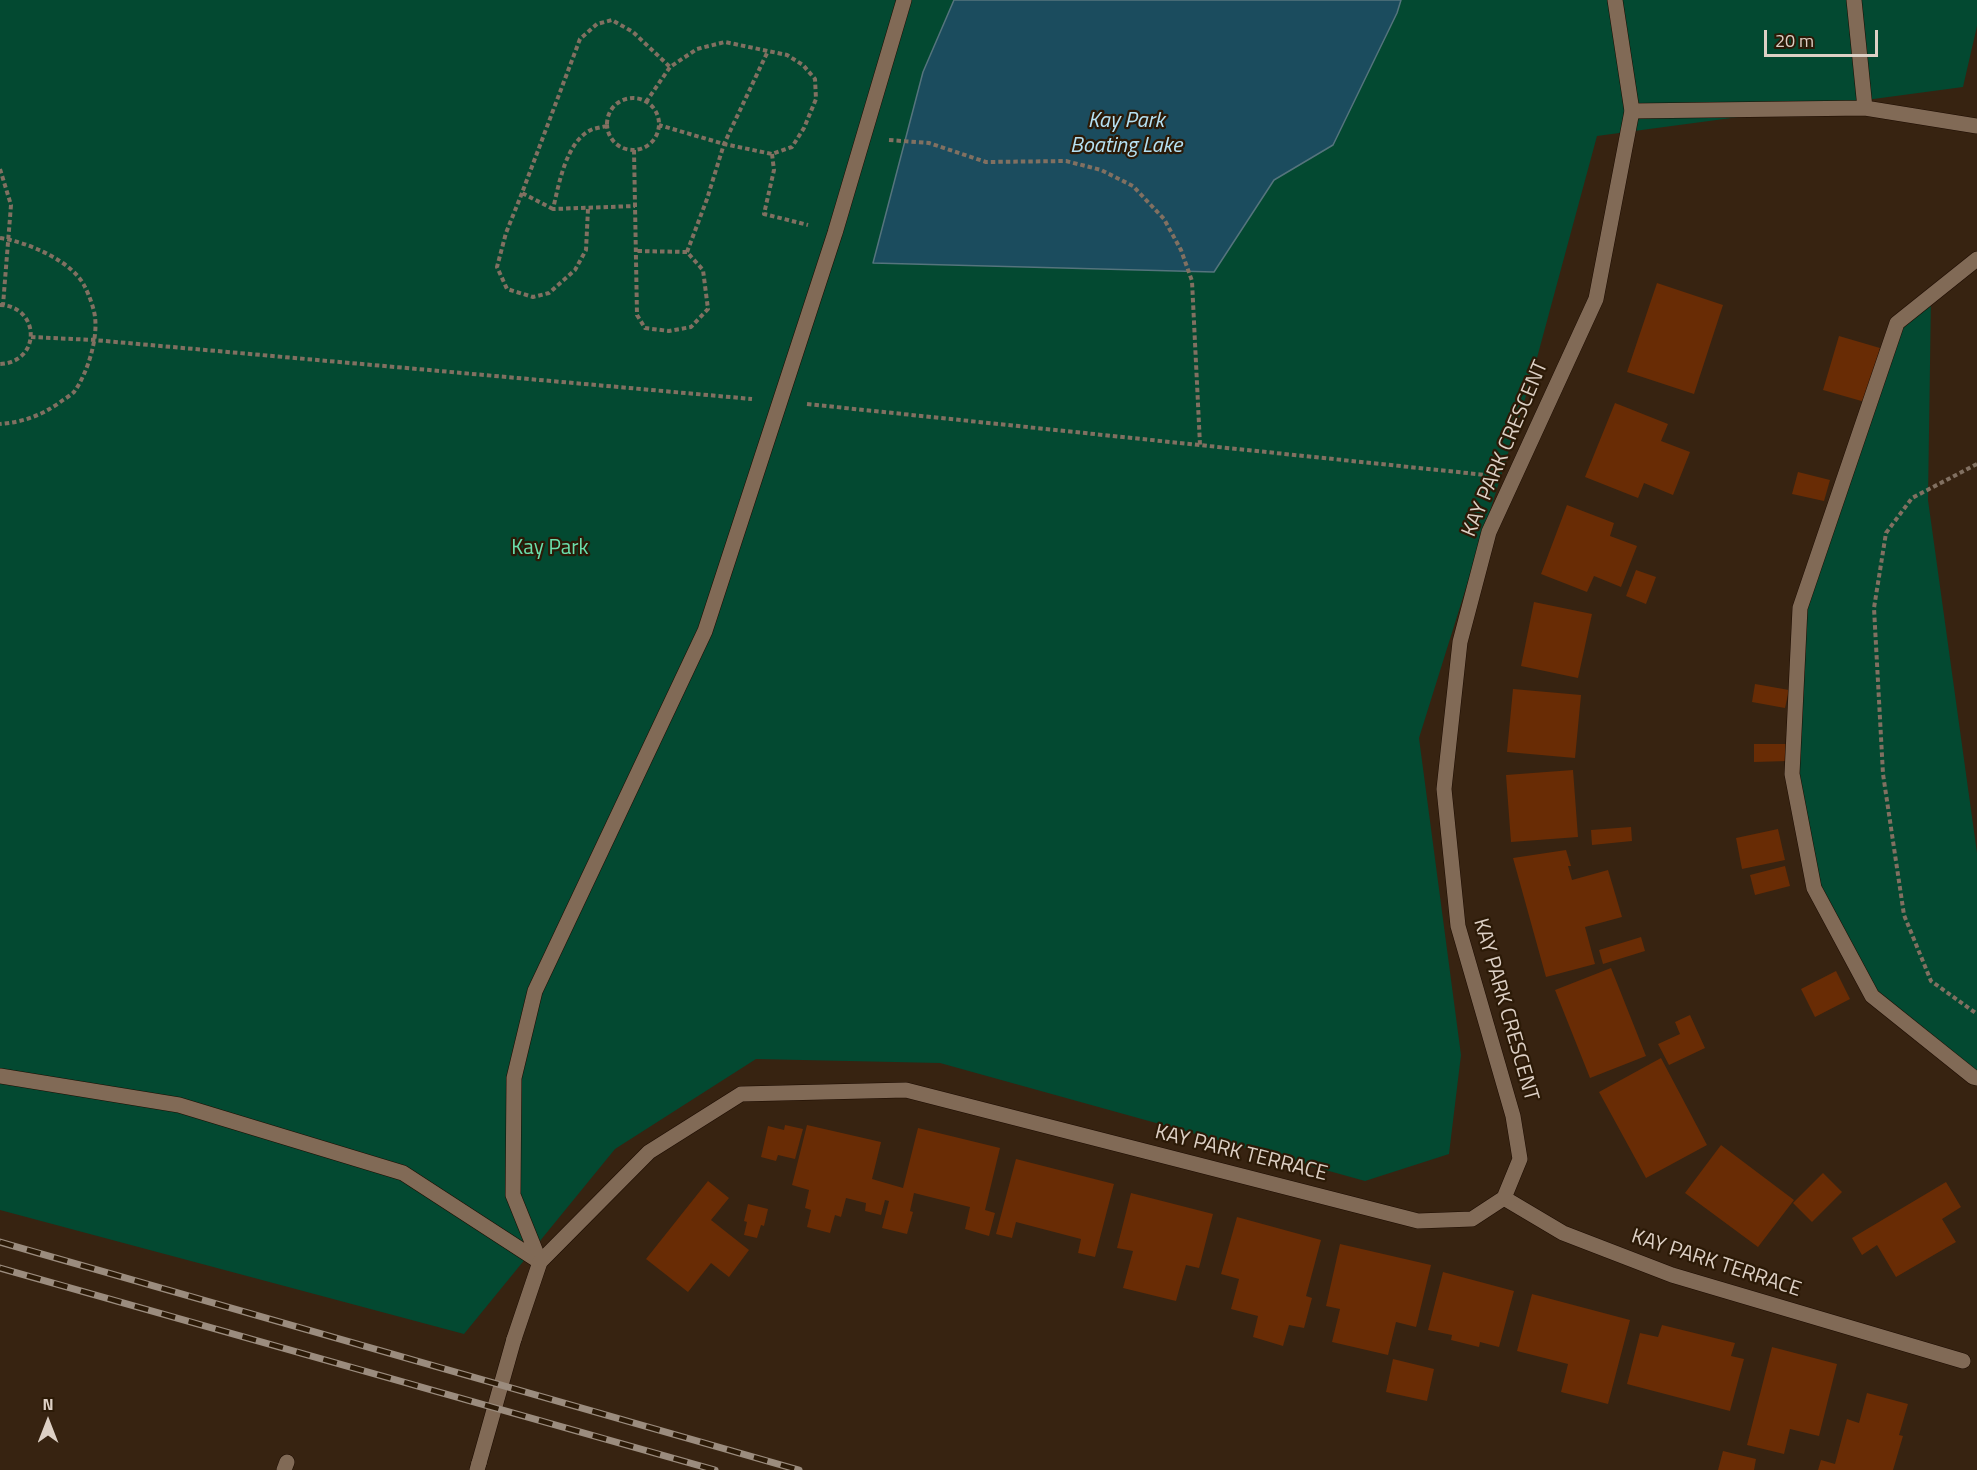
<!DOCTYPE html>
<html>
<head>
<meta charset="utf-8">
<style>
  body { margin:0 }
  #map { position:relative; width:1977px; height:1470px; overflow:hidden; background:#372311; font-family:"Titillium Web",sans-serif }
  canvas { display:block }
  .north { position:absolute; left:18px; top:1392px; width:60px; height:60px; -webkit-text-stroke:4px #2c1a07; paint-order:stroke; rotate:0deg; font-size:16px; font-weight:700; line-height:24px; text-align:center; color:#ddd0c5 }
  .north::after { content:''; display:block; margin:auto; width:21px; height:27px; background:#ddd0c5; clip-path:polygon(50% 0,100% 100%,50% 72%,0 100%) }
  .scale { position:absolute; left:1764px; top:30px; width:114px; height:27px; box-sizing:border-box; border:3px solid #ddd0c5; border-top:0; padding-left:8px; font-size:18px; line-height:21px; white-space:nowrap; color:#ddd0c5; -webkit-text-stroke:4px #2c1a07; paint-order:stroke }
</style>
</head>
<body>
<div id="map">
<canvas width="1977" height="1470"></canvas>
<div class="north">N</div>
<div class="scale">20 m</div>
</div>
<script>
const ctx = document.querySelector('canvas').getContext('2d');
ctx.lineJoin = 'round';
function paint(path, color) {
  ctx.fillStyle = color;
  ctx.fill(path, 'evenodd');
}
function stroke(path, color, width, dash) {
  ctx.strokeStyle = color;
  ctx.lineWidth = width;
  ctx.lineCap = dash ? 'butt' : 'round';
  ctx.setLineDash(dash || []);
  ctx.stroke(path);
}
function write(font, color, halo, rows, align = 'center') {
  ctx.font = font + ' "Titillium Web",sans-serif';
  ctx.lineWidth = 4.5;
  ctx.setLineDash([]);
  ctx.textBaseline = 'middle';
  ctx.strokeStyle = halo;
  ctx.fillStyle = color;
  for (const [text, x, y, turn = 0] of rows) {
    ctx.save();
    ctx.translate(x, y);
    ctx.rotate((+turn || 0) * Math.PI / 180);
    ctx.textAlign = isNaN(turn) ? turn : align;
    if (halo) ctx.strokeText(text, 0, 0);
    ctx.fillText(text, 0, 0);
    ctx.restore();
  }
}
paint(new Path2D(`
  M0,0H1977V26L1963,87L1597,136L1531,380L1419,738L1461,1055L1449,1154L1365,1181L940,1063L756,1059L615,1149L464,1334L0,1210Z
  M1931,296L1928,500L1977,853V1078L1872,996L1814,888L1792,774L1800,608L1897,323Z`), '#034931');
const water = new Path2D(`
  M954,0H1401L1397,13L1333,145L1274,180L1214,272L873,263L923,72Z`);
paint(water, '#1b4c5e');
stroke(water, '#55747d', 1.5);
paint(new Path2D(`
  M1657,283L1723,305L1694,394L1627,372Z
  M1839,336L1880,348L1865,402L1823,390Z
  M1615,403L1668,424L1661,441L1690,452L1673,495L1644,483L1638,498L1585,477Z
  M1798,472L1830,480L1824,501L1792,494Z
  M1567,505L1614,523L1610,536L1637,546L1621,587L1594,576L1587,592L1541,574Z
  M1636,570L1656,577L1646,604L1626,596Z
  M1534,602L1592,614L1578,678L1521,666Z
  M1755,684L1789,690L1785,708L1752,702Z
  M1513,689L1581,695L1575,758L1507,752Z
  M1754,744H1788V761L1754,762Z
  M1573,770L1578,837L1511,842L1506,775Z
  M1631,827L1632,841L1592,845L1591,830Z
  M1778,829L1785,860L1742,869L1736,838Z
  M1566,850L1571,866H1568L1572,880L1608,870L1622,917L1585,927L1595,964L1546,977L1513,858Z
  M1785,866L1790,886L1755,895L1750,875Z
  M1641,937L1645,951L1603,964L1599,950Z
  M1611,968L1646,1056L1590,1078L1555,990Z
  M1836,971L1850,999L1815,1017L1801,989Z
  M1690,1015L1705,1048L1669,1065L1658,1044L1680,1034L1675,1022Z
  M1661,1058L1707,1145L1646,1178L1599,1092Z
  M785,1125L803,1129L795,1159L778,1155L776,1161L761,1157L768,1126L784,1130Z
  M807,1125L881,1142L872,1179L903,1188L918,1128L1000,1148L985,1210L995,1213L989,1236L965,1229L970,1207L914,1193L910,1211L913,1212L907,1234L882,1228L889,1201L885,1200L881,1215L865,1211L866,1203L846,1198L841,1217L835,1215L830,1233L807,1227L811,1210L805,1208L809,1190L792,1185Z
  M1721,1145L1794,1200L1758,1247L1685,1193Z
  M1016,1159L1114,1184L1095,1257L1078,1253L1081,1239L1016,1222L1012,1238L996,1234Z
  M1823,1173L1842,1192L1812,1222L1793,1203Z
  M708,1181L729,1198L711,1220L749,1250L729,1277L711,1263L688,1292L646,1259Z
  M1946,1182L1961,1207L1942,1219L1956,1242L1896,1277L1877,1245L1862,1255L1852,1238Z
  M1131,1193L1213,1214L1199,1268L1186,1265L1176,1301L1123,1288L1133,1251L1117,1248Z
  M748,1204L768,1209L764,1226L761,1225L757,1238L744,1235L747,1222L744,1221Z
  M1237,1217L1321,1240L1306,1296L1312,1298L1304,1328L1289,1325L1283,1346L1253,1337L1258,1316L1231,1309L1239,1279L1221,1274Z
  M1340,1244L1431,1265L1416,1327L1396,1322L1388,1355L1332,1342L1340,1309L1326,1306Z
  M1443,1272L1514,1291L1499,1347L1480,1342L1479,1347L1451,1340L1452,1335L1428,1330Z
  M1532,1294L1630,1320L1608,1404L1561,1392L1568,1364L1517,1351Z
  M1662,1325L1735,1343L1731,1356L1744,1359L1730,1411L1627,1384L1640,1333L1658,1337Z
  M1772,1347L1837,1364L1819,1436L1790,1429L1784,1454L1747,1445Z
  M1393,1359L1434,1369L1427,1401L1386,1392Z
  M1867,1393L1908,1404L1899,1435L1903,1436L1893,1470H1818L1821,1460L1835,1464L1847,1419L1859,1423Z
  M1723,1451L1756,1459L1754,1470H1718Z`), '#692c05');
const service = new Path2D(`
  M1854,0L1865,108
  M1632,111L1865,108L1977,126
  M1977,259L1897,323L1800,608L1792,774L1814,888L1872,996L1973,1077L1977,1078
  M0,1076L179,1105L403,1173L540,1262
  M540,1262L513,1195L514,1078L535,991L705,631L835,233L904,0
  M284,1470L287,1462`);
const pedestrian = new Path2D(`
  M479,1463L514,1339`);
const minor = new Path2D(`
  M1504,1198L1520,1159L1513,1116L1458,926L1444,789L1460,642L1489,532L1596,299L1632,111L1615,0
  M1504,1198L1563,1233L1672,1275L1963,1361
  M514,1339L540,1262L649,1152L741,1094L906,1090L1418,1221L1472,1219L1504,1198
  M477,1470L479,1463`);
stroke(service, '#1d0c00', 16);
stroke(pedestrian, '#1d0c00', 16);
stroke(minor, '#1d0c00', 16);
stroke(new Path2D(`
  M607 124a26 26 0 1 1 52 0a26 26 0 1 1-52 0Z
  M646,102L670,67L697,49L725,42L787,55L803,65L815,79L816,99L804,128L792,147L772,154L724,144L659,125
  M607,126C602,127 597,128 593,129C566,140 559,184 553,209L635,206
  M889,140L929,143L986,162L1066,161L1101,170L1133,186L1164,219L1181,250L1192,281L1200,445
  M634,150L637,315L645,328L669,331L691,327L708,309L703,270L687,252L637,251
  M772,154L774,170L764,214L808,225
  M0,169L11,205L3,305
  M522,193L506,233L497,267L507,289L533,297L549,293L575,270L586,250L588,209
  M553,209L522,193L580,39L597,24L612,20L633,32L670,67
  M0,238C27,242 73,261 85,287C89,295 94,308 95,317C98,340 87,374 74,392C70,396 64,399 59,403C40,416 23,422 0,424
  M687,252L707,199L724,144L768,51
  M0,305C40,306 42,362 0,364
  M31,337L94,340L752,399
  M807,404L1486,475
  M1977,464L1912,498L1886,533L1874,608L1883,774L1904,915L1931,981L1977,1014`), '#817061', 4, [4.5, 3]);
stroke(service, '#816a56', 15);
stroke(pedestrian, '#816a56', 15);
stroke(minor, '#816a56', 15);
const rail = new Path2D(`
  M0,1242L799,1470
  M0,1268L715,1470`);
stroke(rail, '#9b8c7e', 7);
stroke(rail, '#2c1a07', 4.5, [14]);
write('21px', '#ddd0c5', '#2c1a07', [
  ["KAY PARK CRESCENT",1506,449,-67],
  ["KAY PARK CRESCENT",1505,1010,74],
  ["KAY PARK TERRACE",1241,1154,14],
  ["KAY PARK TERRACE",1716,1264,18]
]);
write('21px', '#6bdfac', '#2c1a07', [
  ["Kay Park",550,549]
]);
write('italic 22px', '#b5e1f3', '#2c1a07', [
  ["Kay Park",1126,122],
  ["Boating Lake",1126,147]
]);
</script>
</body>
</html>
